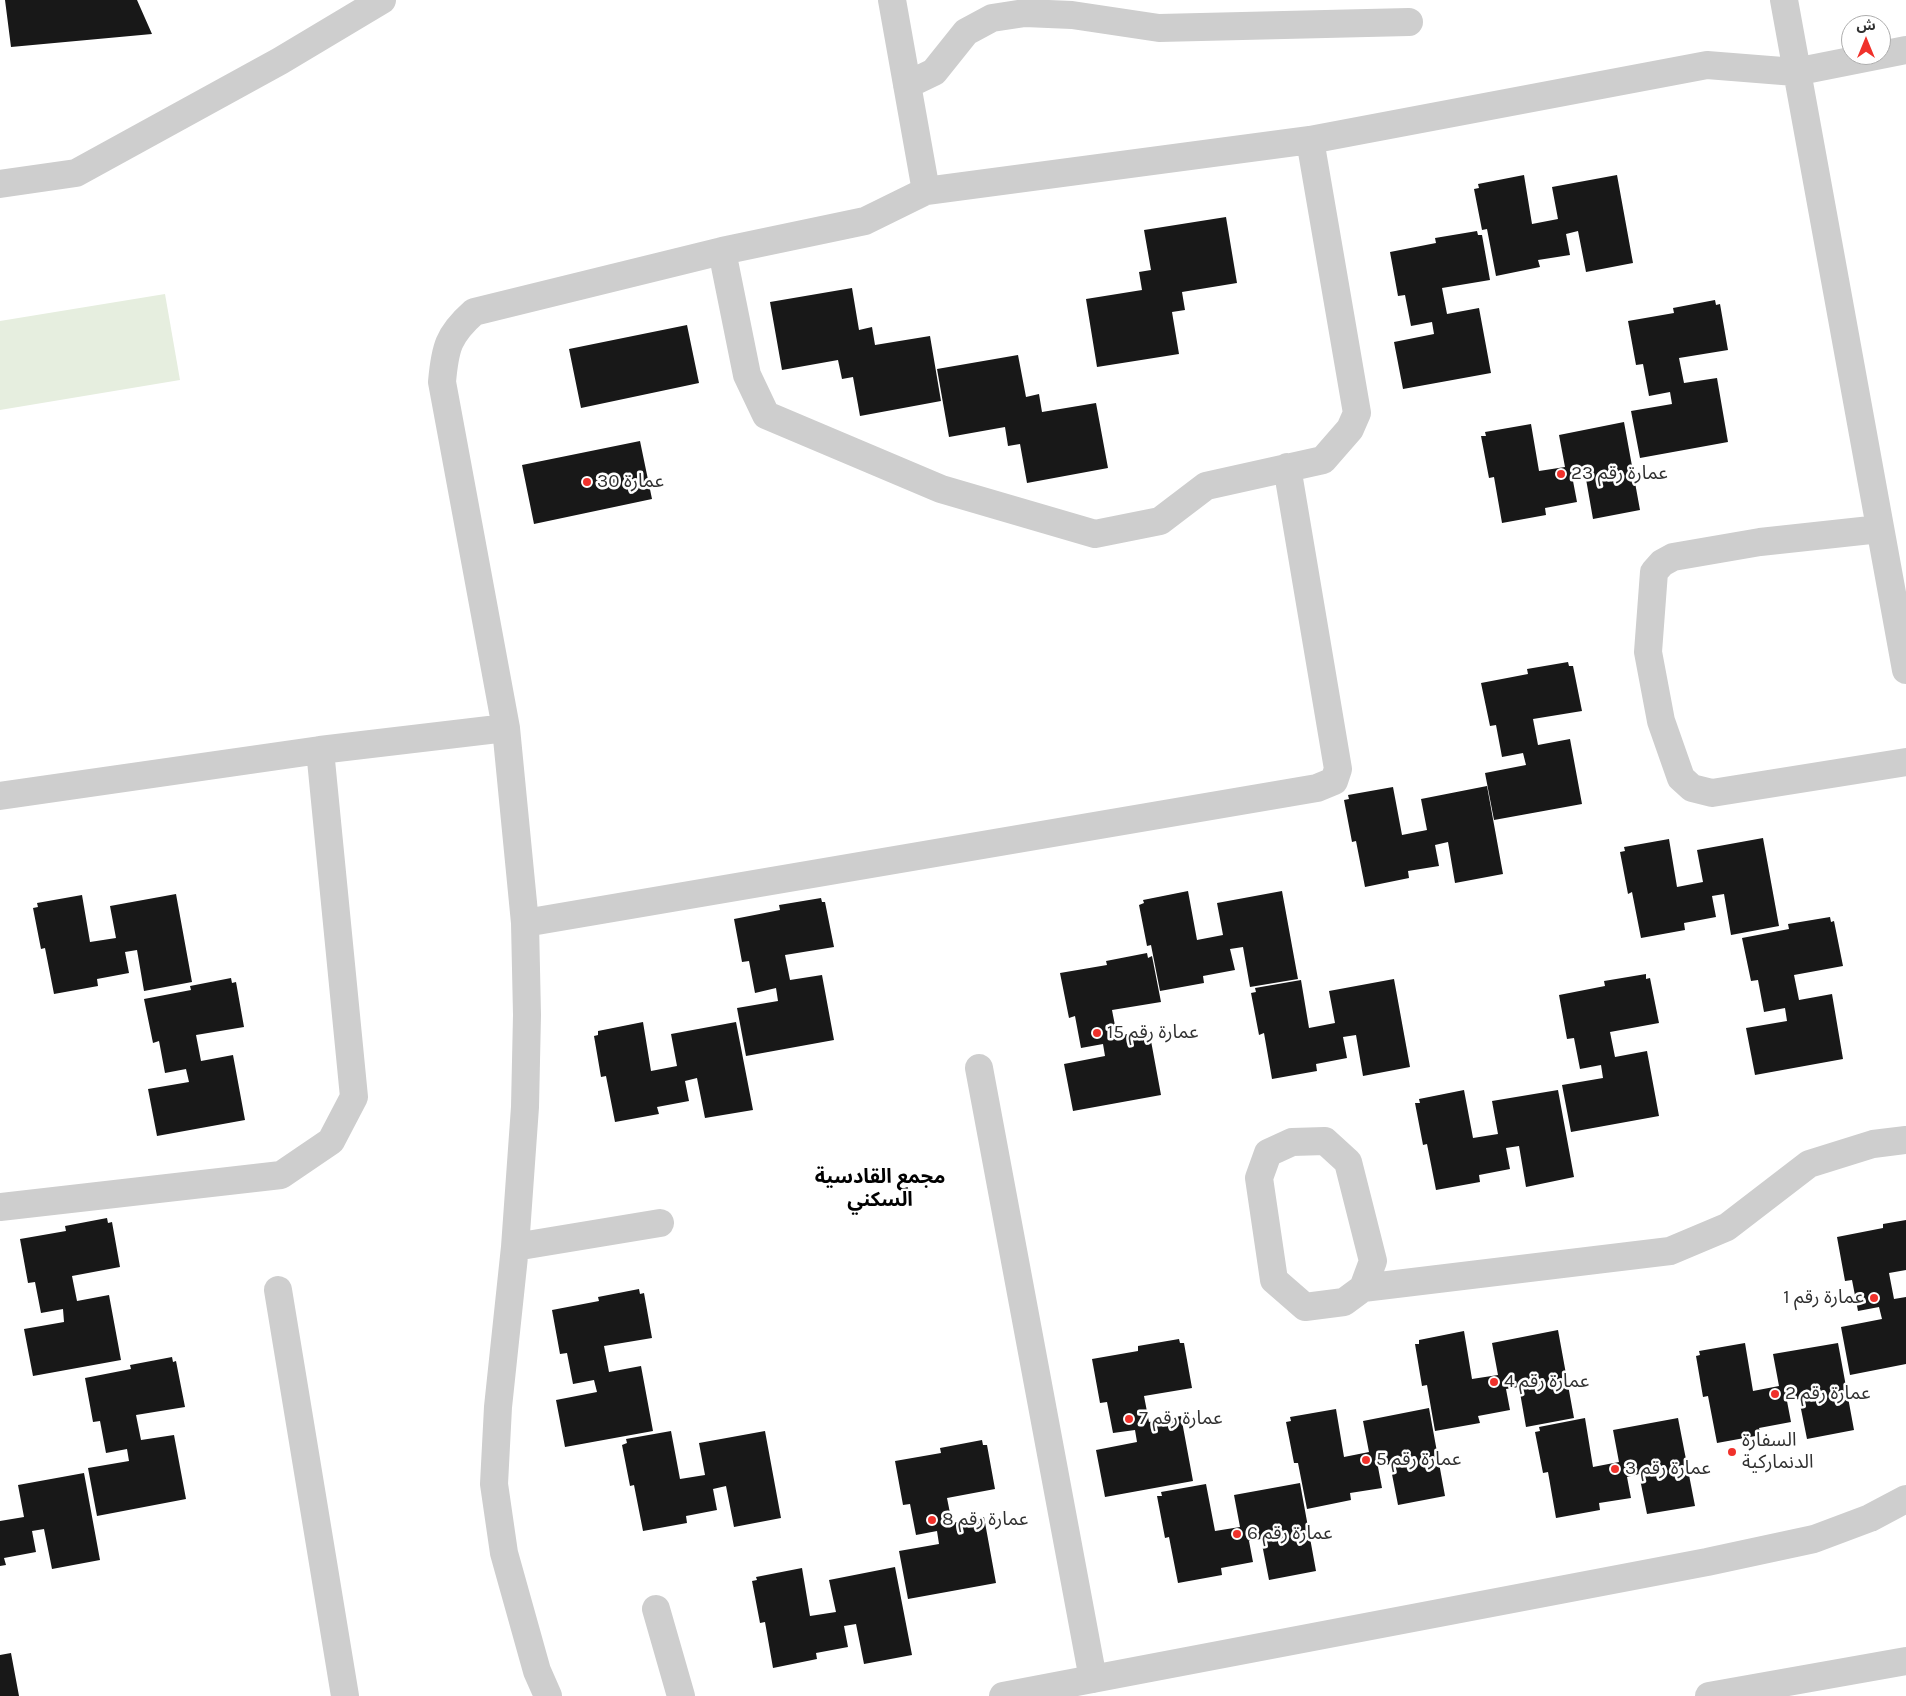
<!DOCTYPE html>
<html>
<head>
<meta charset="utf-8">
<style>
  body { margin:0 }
  #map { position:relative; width:1906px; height:1696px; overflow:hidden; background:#fff; font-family:Karla,"Noto Sans Arabic",sans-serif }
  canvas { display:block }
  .north { position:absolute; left:1841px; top:15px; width:50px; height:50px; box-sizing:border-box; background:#fff; border:1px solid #adadad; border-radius:50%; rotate:0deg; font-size:14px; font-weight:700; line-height:20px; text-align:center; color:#313131 }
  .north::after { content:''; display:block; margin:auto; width:18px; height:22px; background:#f0312b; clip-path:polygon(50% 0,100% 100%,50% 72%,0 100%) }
</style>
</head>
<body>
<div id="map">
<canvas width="1906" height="1696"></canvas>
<div class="north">ش</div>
</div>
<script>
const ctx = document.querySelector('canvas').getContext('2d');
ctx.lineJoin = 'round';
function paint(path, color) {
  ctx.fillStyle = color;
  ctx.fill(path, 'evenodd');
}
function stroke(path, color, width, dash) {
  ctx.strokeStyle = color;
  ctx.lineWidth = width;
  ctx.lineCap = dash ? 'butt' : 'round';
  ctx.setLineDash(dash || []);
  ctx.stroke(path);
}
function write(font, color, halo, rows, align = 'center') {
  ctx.font = font + ' Karla,"Noto Sans Arabic",sans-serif';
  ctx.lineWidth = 5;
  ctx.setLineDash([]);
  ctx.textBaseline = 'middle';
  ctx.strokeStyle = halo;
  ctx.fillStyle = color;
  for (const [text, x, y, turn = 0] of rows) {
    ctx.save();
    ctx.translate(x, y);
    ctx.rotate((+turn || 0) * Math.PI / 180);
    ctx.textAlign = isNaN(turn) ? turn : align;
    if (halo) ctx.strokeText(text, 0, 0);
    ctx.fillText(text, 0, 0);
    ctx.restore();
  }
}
paint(new Path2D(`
  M165,294L180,380L0,410V321Z`), '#e6eedf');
paint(new Path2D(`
  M5,0H137L152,34L11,47Z
  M1524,175L1532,224L1558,219L1552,187L1617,175L1633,263L1586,272L1578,231L1566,234L1570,255L1538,260L1540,267L1496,276L1487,229L1482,230L1474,189L1479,188L1478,184Z
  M1226,217L1237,283L1182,292L1185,310L1172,312L1179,354L1097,367L1086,299L1142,290L1139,272L1151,270L1144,230Z
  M1477,231L1478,235H1482L1490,280L1442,288L1447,314L1479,308L1491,373L1403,389L1394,342L1434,334L1432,322L1411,326L1405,295L1398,296L1390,252L1436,243L1435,238Z
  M852,288L859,330L872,327L875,345L930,336L941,401L860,416L853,377L842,379L838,360L782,370L770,302Z
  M1715,300L1716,305L1720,304L1728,350L1679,358L1684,383L1717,378L1728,442L1640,458L1631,411L1672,404L1670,392L1649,396L1643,364L1636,365L1628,321L1674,313L1673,308Z
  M687,325L699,383L581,408L569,349Z
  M1018,355L1026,397L1039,394L1042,412L1096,403L1108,468L1027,483L1020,444L1008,446L1005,427L949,437L937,369Z
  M1624,422L1640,510L1593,519L1586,479L1573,481L1577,502L1545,508L1546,515L1502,523L1494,477L1489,478L1481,436H1486L1485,432L1531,424L1539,471L1565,467L1559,435Z
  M640,441L652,499L534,524L522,465Z
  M1568,662L1569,666H1573L1582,711L1533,719L1538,745L1570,739L1582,804L1494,820L1485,773L1526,765L1523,753L1502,757L1496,725L1490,726L1481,683L1528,674L1527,669Z
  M1487,786L1503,874L1455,883L1448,842L1435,845L1439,866L1408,871L1409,878L1365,887L1356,841L1352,842L1344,800L1349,799L1348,795L1393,787L1402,835L1427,830L1421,799Z
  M1763,838L1779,926L1731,935L1724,894L1712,896L1716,917L1684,923L1685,930L1641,938L1632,892L1628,894L1620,852L1625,851L1624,847L1669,839L1677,887L1703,882L1697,850Z
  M1188,891L1197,940L1223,935L1217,903L1282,891L1298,979L1250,987L1243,947L1230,949L1235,970L1203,976L1204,983L1160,991L1151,945L1147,946L1139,905L1144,903L1143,900Z
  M176,894L192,982L144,991L137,950L125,952L129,973L97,979L98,986L54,994L45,948L41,949L33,908L38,907L37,903L82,895L90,942L116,938L110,906Z
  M821,898L822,902H825L834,947L785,955L790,980L822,975L834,1040L746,1056L737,1008L778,1001L776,988L755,993L749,961L742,962L734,919L780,910L779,905Z
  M1830,917L1831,922L1834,921L1843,966L1794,975L1799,1000L1832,994L1843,1059L1755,1075L1746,1028L1787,1021L1785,1008L1764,1012L1758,980L1751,981L1742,938L1789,929L1788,924Z
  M1147,953L1148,958L1152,956L1161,1002L1112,1010L1117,1036L1149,1030L1161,1095L1073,1111L1064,1064L1105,1056L1103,1044L1081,1048L1075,1016L1069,1018L1060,973L1107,965L1106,961Z
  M1646,974V979L1650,978L1659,1023L1610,1032L1615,1057L1647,1051L1659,1116L1571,1132L1562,1085L1603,1078L1601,1065L1580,1069L1574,1038L1567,1039L1559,995L1605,986L1604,981Z
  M231,978L232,983L236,982L244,1027L196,1035L201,1061L233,1055L245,1120L157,1136L148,1089L189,1082L186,1069L165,1073L159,1041L153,1043L144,999L191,990L190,986Z
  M1394,979L1410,1067L1363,1076L1356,1035L1343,1037L1347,1058L1316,1064L1317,1071L1272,1079L1264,1033L1259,1035L1251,993L1256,992L1255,988L1301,980L1309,1028L1335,1023L1329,991Z
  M643,1022L651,1071L677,1066L671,1034L736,1022L753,1110L705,1118L697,1078L685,1081L689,1101L657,1107L659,1114L615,1122L606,1076L601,1077L594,1036L598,1035V1031Z
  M1464,1090L1473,1138L1498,1134L1492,1101L1558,1090L1574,1177L1526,1187L1519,1146L1506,1148L1510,1169L1479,1175L1480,1182L1436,1190L1427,1144L1423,1145L1415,1103H1420L1419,1099Z
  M107,1218L108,1223L112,1222L120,1267L72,1276L77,1301L109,1295L121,1360L33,1376L24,1329L64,1322L63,1309L41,1313L35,1282L28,1283L20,1239L66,1231L65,1226Z
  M1906,1220V1270L1889,1273L1894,1299L1906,1297V1364L1850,1375L1841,1327L1882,1319L1879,1307L1858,1311L1852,1280L1845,1281L1837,1237L1883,1228V1224Z
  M639,1289L640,1294L644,1293L652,1338L604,1346L609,1372L641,1366L653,1431L565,1447L556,1400L597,1392L594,1380L573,1384L567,1353L560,1354L552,1310L599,1301L598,1297Z
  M1558,1330L1574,1418L1526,1427L1519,1387L1506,1389L1510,1410L1478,1416L1480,1423L1435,1431L1427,1385L1422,1386L1415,1344H1419V1340L1464,1331L1472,1379L1498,1375L1492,1343Z
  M1179,1339L1180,1343H1184L1192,1388L1144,1396L1149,1422L1181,1416L1193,1481L1105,1497L1096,1450L1137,1442L1135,1430L1113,1433L1107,1402L1100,1403L1092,1359L1138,1351V1346Z
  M1745,1343L1753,1391L1779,1386L1773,1354L1838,1343L1854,1430L1807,1439L1799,1399L1787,1401L1791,1422L1759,1428L1761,1435L1717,1443L1708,1396L1703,1397L1696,1356L1700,1355L1699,1351Z
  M172,1357L173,1362L176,1361L185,1407L136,1415L141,1440L174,1435L186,1499L97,1516L88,1468L129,1461L127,1449L106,1453L100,1421L93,1422L85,1378L131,1369L130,1365Z
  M1429,1408L1445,1496L1398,1505L1390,1464L1378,1467L1382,1488L1350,1493L1351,1500L1307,1509L1298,1463H1294L1286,1422L1291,1421L1290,1417L1336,1409L1344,1457L1369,1452L1363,1421Z
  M1585,1418L1593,1467L1619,1462L1613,1430L1678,1418L1695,1506L1647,1514L1639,1474L1627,1477L1631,1498L1599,1503L1600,1510L1556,1518L1548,1472L1543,1473L1535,1432L1540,1431L1539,1427Z
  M671,1431L680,1479L705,1475L699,1443L765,1431L781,1518L734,1527L726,1486L713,1489L717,1510L686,1516L687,1523L643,1531L634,1485L630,1486L622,1445L627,1443L626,1439Z
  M982,1440L983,1445H987L995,1489L947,1498L952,1523L984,1517L996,1583L908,1599L899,1551L939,1544L937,1531L916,1535L910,1504L903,1505L895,1461L941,1453L940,1448Z
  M84,1473L100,1560L52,1569L44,1529L32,1531L36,1552L4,1558L6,1565L0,1566V1521L24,1517L18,1485Z
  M1300,1483L1316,1571L1269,1580L1261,1539L1249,1541L1253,1562L1221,1568L1222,1575L1178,1583L1169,1537L1165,1538L1157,1496H1162L1161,1492L1206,1484L1215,1531L1240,1527L1234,1495Z
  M895,1567L912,1655L864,1664L856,1624L844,1626L848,1647L816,1653L817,1659L773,1668L765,1622L760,1623L752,1581L757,1580L756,1577L802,1568L810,1616L836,1612L829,1580Z
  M11,1653L19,1696H0V1655Z`), '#181818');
stroke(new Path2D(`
  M892,0L926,191
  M1784,0L1906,670
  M907,85L934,72L966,32L992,18L1025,13L1072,15L1159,28L1409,22
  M0,184L76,173L280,61L382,0
  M722,251L747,375L766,415L941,489L1095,534L1160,521L1206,486L1323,460L1350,429L1357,413L1310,140
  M1880,529L1760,542L1673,557L1662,563L1654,572L1648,652L1661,721L1681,778L1692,788L1712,793L1906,762
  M0,796L320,750L506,728
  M525,923L1317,788L1334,781L1338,769L1287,467
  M979,1068L1093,1679
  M1325,1141L1348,1162L1373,1261L1363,1288L1344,1302L1305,1307L1274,1280L1259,1178L1268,1153L1292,1142Z
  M0,1207L281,1175L331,1141L354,1097L320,750
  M515,1247L660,1223
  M1363,1288L1670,1251L1727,1227L1809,1164L1873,1144L1906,1140
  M278,1290L345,1696
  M656,1609L681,1696
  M548,1696L537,1671L504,1553L494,1484L498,1407L515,1247L525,1107L527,1015L525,923L506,728L442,382C445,348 448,335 474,312L722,251L865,221L926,191L1310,140L1707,65L1795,72L1906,50
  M1003,1696L1707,1562L1814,1539L1870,1518L1906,1499
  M1709,1696L1906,1661`), '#cecece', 28);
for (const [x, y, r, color] of [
  [1561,474,5,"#f0312b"],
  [587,482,5,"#f0312b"],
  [1097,1033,5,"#f0312b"],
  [1874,1298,5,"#f0312b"],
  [1494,1382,5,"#f0312b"],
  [1775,1394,5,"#f0312b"],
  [1129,1419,5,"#f0312b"],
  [1732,1452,5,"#f0312b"],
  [1366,1460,5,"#f0312b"],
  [1615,1469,5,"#f0312b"],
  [932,1520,5,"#f0312b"],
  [1237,1534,5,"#f0312b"]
]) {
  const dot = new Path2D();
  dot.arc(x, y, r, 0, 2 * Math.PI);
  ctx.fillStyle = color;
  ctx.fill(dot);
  stroke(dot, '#fff', 2);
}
write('19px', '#313131', '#fff', [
  ["عمارة رقم 23",1571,474],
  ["عمارة 30",597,482],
  ["عمارة رقم 15",1107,1033],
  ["عمارة رقم 1",1864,1298,"right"],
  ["عمارة رقم 4",1504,1382],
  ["عمارة رقم 2",1785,1394],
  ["عمارة رقم 7",1139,1419],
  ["السفارة",1742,1441],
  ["الدنماركية",1742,1463],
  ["عمارة رقم 5",1376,1460],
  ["عمارة رقم 3",1625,1469],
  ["عمارة رقم 8",942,1520],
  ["عمارة رقم 6",1247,1534]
], 'left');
write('bold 20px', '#000', '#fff', [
  ["مجمع القادسية",880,1177],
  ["السكني",880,1200]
]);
</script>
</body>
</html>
